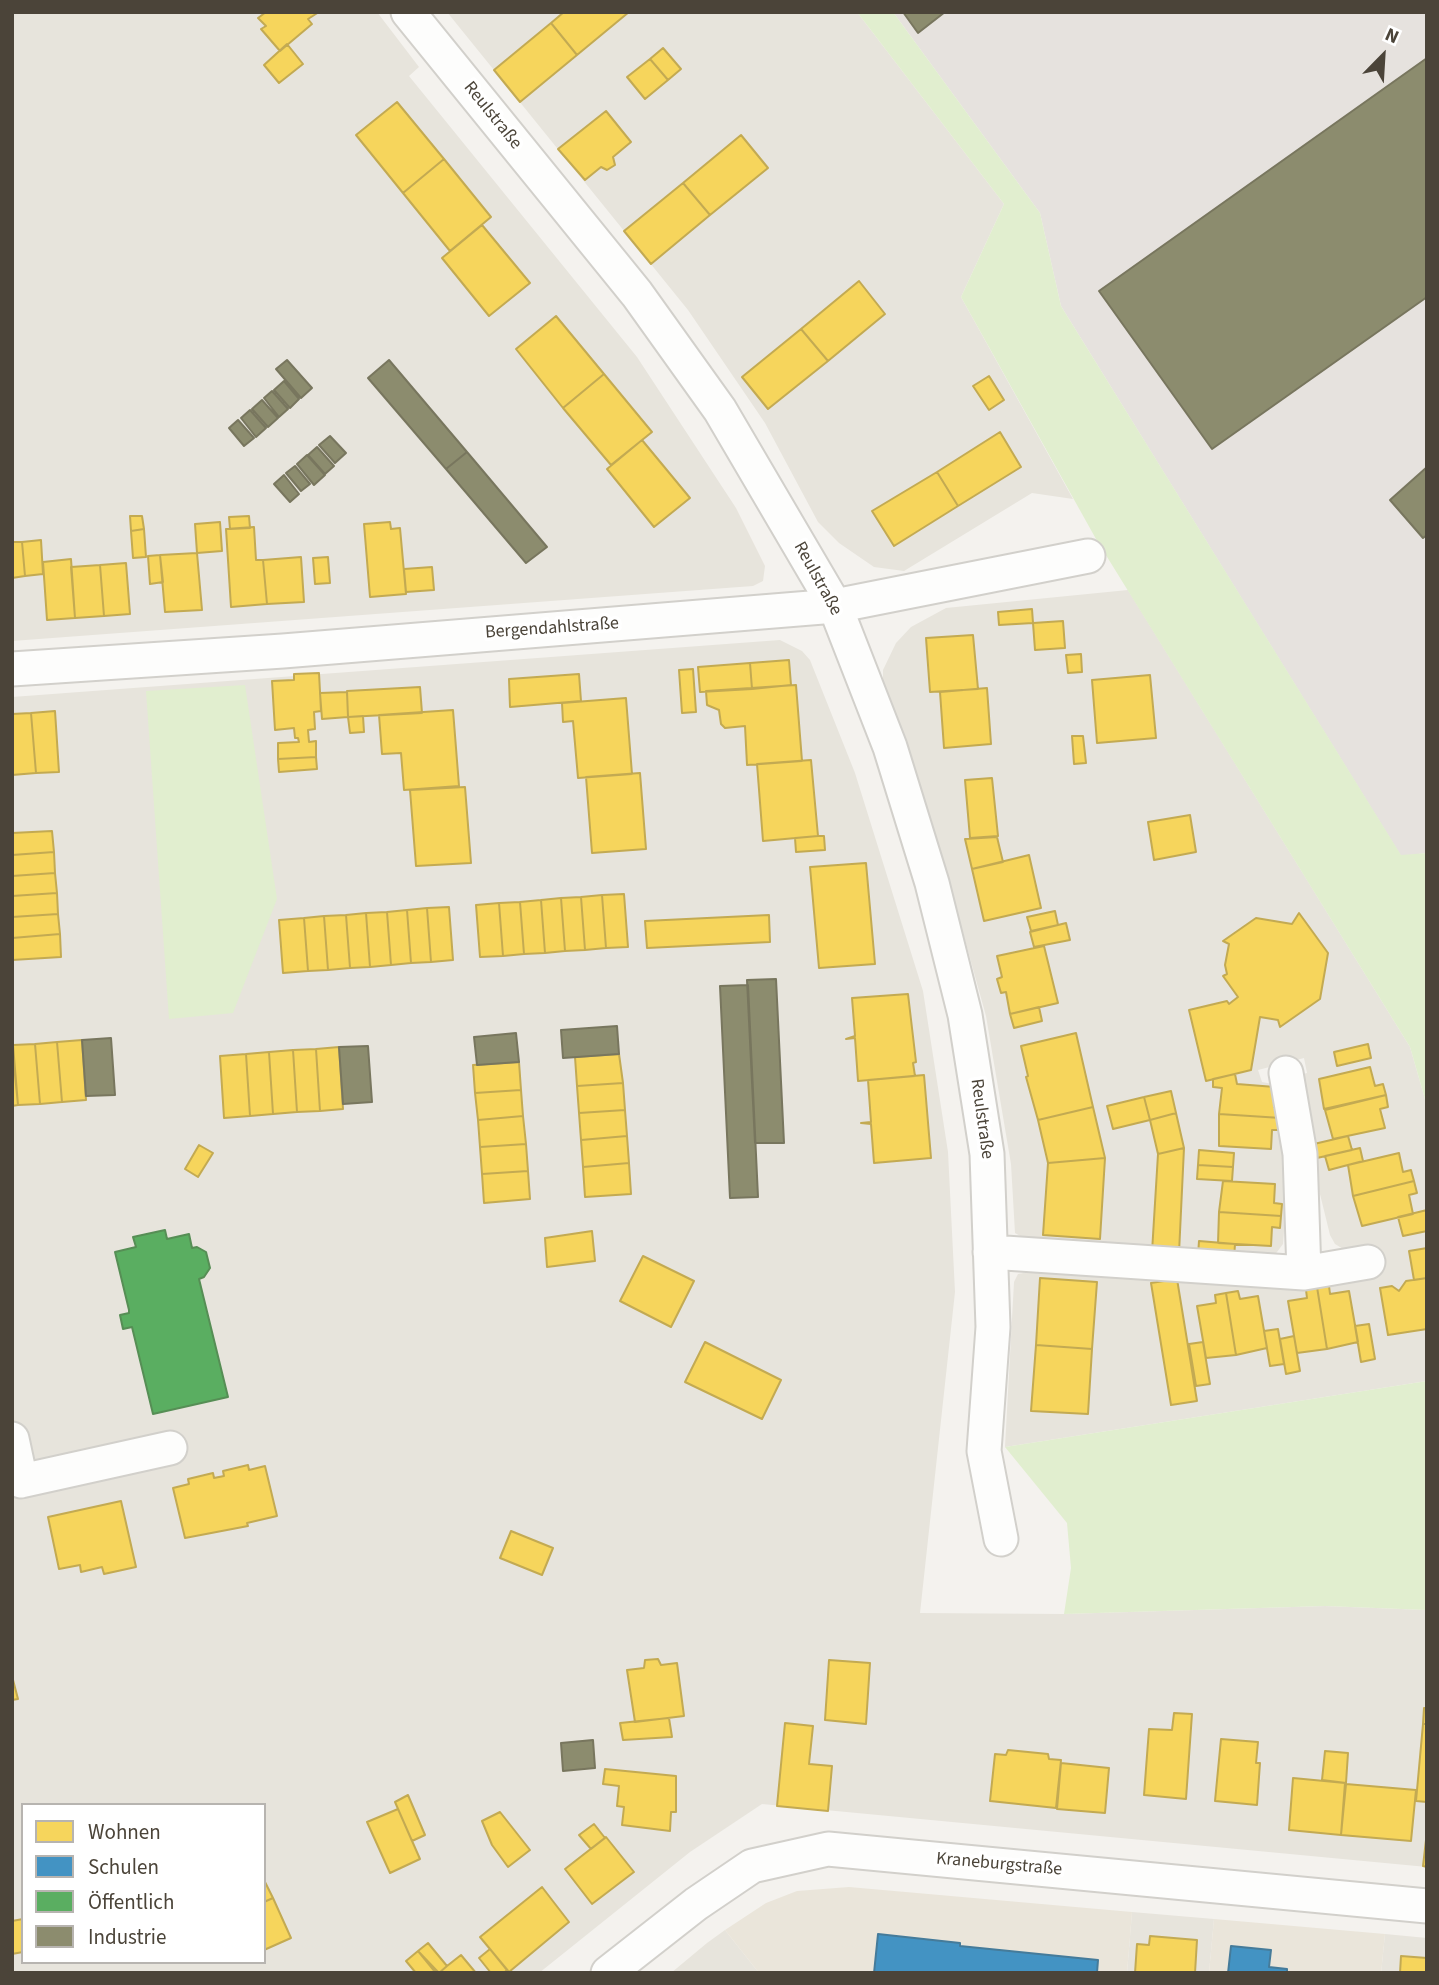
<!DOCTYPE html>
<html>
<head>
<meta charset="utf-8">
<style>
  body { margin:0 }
  #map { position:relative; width:1439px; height:1985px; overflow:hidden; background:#f4f2ee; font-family:"Source Sans 3",sans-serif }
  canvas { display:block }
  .frame { position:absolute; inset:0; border:14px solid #4b4439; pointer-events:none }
  .legend { position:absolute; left:21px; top:1803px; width:245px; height:161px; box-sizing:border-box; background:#fff; border:2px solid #b7b4b0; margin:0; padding:9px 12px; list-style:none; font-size:21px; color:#4b4439 }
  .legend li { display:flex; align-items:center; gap:14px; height:35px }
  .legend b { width:35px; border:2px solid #b7b4b0 }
  .north { position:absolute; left:1348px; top:21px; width:70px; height:70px; -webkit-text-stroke:5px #fff; paint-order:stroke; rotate:24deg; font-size:19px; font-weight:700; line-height:28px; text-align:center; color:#4b4439 }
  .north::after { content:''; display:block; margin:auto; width:24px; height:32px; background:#4b4439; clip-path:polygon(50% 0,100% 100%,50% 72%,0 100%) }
</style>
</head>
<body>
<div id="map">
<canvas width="1439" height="1985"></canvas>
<div class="frame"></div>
<ul class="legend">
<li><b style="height:19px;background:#f6d55c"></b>Wohnen</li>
<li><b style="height:19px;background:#4393c3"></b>Schulen</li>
<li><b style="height:19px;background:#5aae61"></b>Öffentlich</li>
<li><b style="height:19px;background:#8c8c6e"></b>Industrie</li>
</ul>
<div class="north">N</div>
</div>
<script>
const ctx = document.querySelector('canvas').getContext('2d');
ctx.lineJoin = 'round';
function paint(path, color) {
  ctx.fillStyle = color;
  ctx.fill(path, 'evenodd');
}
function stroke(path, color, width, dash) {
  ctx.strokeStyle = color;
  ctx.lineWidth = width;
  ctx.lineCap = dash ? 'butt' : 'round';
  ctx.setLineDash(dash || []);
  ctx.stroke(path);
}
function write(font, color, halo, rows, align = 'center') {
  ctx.font = font + ' "Source Sans 3",sans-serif';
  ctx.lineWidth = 7;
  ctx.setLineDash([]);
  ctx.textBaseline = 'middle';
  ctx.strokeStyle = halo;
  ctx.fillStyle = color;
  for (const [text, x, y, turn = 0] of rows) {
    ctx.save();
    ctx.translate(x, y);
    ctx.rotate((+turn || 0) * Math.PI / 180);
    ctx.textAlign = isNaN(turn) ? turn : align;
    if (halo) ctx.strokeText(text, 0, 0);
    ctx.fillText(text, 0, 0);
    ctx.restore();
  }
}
paint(new Path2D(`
  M12,12H377L419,67L409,76L637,357L736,508L765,566L763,581L753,586L12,641Z
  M447,12H857L1004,204L961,297L1073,499L1032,493L904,571L874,567L839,543L818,522L765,423L688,310Z
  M1128,590L1410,1047L1427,1106V1381L1005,1447L1014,1282L1018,1274L1044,1269L1374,1273L1369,1245L1345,1250L1335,1244L1330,1235L1307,1141L1300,1075L1307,1073L1304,1058L1258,1070L1262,1082L1273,1084L1289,1171L1283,1244L1274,1256L1031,1242L1015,1233L1011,1164L986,1016L937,839L883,684V670L896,643L911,627L946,608Z
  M780,640L802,651L810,660L855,773L923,991L948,1152L955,1292L920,1613L1064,1614L1325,1606L1427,1610V1867L762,1804L690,1852L539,1973H12V697ZM23,1805H264V1962H23Z
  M1132,1912L1214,1919L1209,1973H1127Z
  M725,1930L759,1973H671L707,1943Z
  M1385,1934L1427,1938V1973H1381Z`), '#e7e4dc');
paint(new Path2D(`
  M893,12H1427V853L1401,856L1061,306L1040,213Z`), '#e6e2de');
paint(new Path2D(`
  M849,1887L1132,1912L1127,1973H759L725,1930L766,1903L797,1891Z
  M1214,1919L1385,1934L1381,1973H1209Z`), '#eae5da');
paint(new Path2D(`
  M857,12H893L1040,213L1061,306L1401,855L1427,853V1106L1410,1047L1096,539L961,297L1004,204Z
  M245,685L277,899L233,1013L169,1019L146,691Z
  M1427,1381V1610L1325,1606L1064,1614L1071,1568L1067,1523L1005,1447Z`), '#e1eecf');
const homes = new Path2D(`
  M266,12H319L308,19L312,24L280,51L261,29L266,26L258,18Z
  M564,12H629L577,55L551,23Z
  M551,23L577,55L520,102L494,70Z
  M287,44L303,64L279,83L264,65Z
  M663,48L681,69L668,80L650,59Z
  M650,59L668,80L645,99L627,77Z
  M397,102L444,159L403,193L356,135Z
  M606,111L631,142L613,157L615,165L607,170L601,167L585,180L558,149Z
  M741,135L768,168L710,215L683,183Z
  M444,159L491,217L450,251L403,193Z
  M683,183L710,215L651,264L624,231Z
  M482,225L530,283L489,316L442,258Z
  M859,281L885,314L828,361L801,329Z
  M556,316L604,374L563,408L516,349Z
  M801,329L828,361L768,409L742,377Z
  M604,374L652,432L611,465L563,408Z
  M989,376L1004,400L989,410L973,386Z
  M1000,432L1021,467L958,506L937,472Z
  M642,440L690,498L654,527L607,469Z
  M937,472L958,506L894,546L872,511Z
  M130,516H142L144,529L131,531Z
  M249,516L250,528L230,529L229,517Z
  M220,522L222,551L197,553L195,524Z
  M390,522L391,529L400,528L406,594L370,597L364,524Z
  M254,527L256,560H263L267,604L231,607L226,529Z
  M144,529L146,557L133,558L131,531Z
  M41,540L43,574L25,576L22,542Z
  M12,542H22L25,576L12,578Z
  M197,553L202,610L165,612L160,555Z
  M160,555L163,582L150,584L148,556Z
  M301,557L304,602L267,604L263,560Z
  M328,557L330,583L315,584L313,558Z
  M71,559L75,618L47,620L43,562Z
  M126,563L130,614L104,616L100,565Z
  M100,565L104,616L75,618L71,567Z
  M432,567L434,590L406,592L404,569Z
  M1032,609L1033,623L999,625L998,612Z
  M1063,621L1065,648L1035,650L1033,623Z
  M973,635L978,689L930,692L926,638Z
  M1081,654L1082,672L1068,673L1066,655Z
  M789,660L791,685L752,689L750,663Z
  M750,663L752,689L700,692L698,667Z
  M693,669L696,712L682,713L679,670Z
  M319,673L321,711L314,712L315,729L308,730L309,742L316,741V757L278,759V743L299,742L298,738H295L294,728L275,730L272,681L294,680V674Z
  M579,674L581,701L510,707L509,679Z
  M1150,675L1156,738L1097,743L1092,680Z
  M796,685L802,761L747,765L745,726L725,728L721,724L719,710L707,705L706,691Z
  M420,687L422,713L348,717L347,691Z
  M987,688L991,744L944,748L940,692Z
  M347,692L348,717L322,719L320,693Z
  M626,698L632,774L578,778L573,721L563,722L562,703Z
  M453,710L459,786L404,790L401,753L382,754L379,715Z
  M55,711L59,772L36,773L31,713Z
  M31,713L36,773L12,775V714Z
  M363,716L364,732L350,733L348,717Z
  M1072,736H1083L1086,763L1074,764Z
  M316,757L317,769L279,772L278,759Z
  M811,760L818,836L763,841L757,764Z
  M640,773L646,849L592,853L586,777Z
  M992,778L998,836L970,838L965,780Z
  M465,787L471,863L416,866L410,790Z
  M1190,815L1196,852L1154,860L1148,822Z
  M52,831L54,852L12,855V833Z
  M818,836H824L825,850L796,852L795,838Z
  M997,837L1003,862L972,869L965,839Z
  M54,852L55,873L12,876V855Z
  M1029,855L1041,908L984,921L972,869Z
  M866,863L875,964L819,968L810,867Z
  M55,873L57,893L12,896V876Z
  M57,893L58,914L12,917V896Z
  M624,894L628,947L606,948L602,895Z
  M602,895L606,948L585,950L581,897Z
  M581,897L585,950L565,951L561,898Z
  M561,898L565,951L545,953L541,900Z
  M541,900L545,953L524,954L520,902Z
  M520,902L524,954L503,956L499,903Z
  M499,903L503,956L480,957L476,905Z
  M449,907L453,960L431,962L427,908Z
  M427,908L431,962L411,963L407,910Z
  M407,910L411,963L391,965L387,912Z
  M1055,911L1058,925L1031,931L1027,917Z
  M387,912L391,965L370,967L366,913Z
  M366,913L370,967L350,968L346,915Z
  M1299,913L1328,953L1320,999L1280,1027L1278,1020L1260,1017L1251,1070L1206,1081L1189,1010L1227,1001L1229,1004L1238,997L1223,976L1227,974L1225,965L1229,944L1223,941L1256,918L1292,924Z
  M58,914L60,934L12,938V917Z
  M346,915L350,968L328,970L324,916Z
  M769,915L770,942L647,948L645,921Z
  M324,916L328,970L308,971L304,918Z
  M304,918L308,971L283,973L279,920Z
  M1066,923L1070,940L1034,947L1030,932Z
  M60,934L61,957L12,960V938Z
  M1044,946L1058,1003L1010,1014L1006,992L1001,993L997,979L1002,977L997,956Z
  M908,994L916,1062L913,1063L915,1076L858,1081L855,1038L846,1039L855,1036L852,998Z
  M1039,1007L1042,1021L1014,1028L1010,1014Z
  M1076,1033L1093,1107L1038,1120L1026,1077L1028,1076L1021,1046Z
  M82,1040L86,1100L62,1102L57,1042Z
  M57,1042L62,1102L40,1104L35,1044Z
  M35,1044L40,1104L18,1105L13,1045Z
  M1368,1044L1371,1058L1337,1066L1334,1052Z
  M12,1045L18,1105L12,1106Z
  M339,1047L343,1109L320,1111L316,1049Z
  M316,1049L320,1111L297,1112L293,1050Z
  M293,1050L297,1112L273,1114L269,1052Z
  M269,1052L273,1114L250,1116L246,1054Z
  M246,1054L250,1116L224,1118L220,1056Z
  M619,1054L623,1083L577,1086L575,1057Z
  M519,1062L521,1090L475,1093L473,1065Z
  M1370,1067L1375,1086L1383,1084L1386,1095L1324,1109L1319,1079Z
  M1235,1074L1237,1084L1275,1087L1274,1107H1282L1281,1118L1219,1114L1222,1088L1213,1087V1079Z
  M924,1075L931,1158L874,1163L871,1124L861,1123L871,1122L868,1080Z
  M623,1083L625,1110L579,1113L577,1086Z
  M521,1090L523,1116L478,1120L475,1093Z
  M1171,1091L1176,1113L1150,1120L1144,1097Z
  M1386,1095L1388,1107L1380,1109L1385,1128L1333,1139L1325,1110Z
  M1144,1097L1150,1120L1113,1129L1107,1106Z
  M1093,1107L1105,1158L1048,1163L1038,1120Z
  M625,1110L627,1136L581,1140L579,1113Z
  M1176,1113L1184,1148L1158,1154L1150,1120Z
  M1219,1114L1281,1118L1280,1130H1272L1271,1149L1219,1146Z
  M523,1116L526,1144L480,1147L478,1120Z
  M627,1136L629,1163L583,1167L581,1140Z
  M1348,1136L1352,1150L1317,1158L1314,1144Z
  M526,1144L528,1171L482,1174L480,1147Z
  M199,1145L213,1153L198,1177L185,1169Z
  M1184,1148L1179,1253L1152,1252L1158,1154Z
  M1360,1148L1363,1161L1329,1170L1325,1156Z
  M1199,1150L1234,1153L1233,1167L1198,1165Z
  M1399,1153L1403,1172L1411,1170L1414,1181L1353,1196L1348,1165Z
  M1105,1158L1100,1239L1043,1235L1048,1163Z
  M629,1163L631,1194L585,1197L583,1167Z
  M1198,1165L1233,1167L1232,1181L1197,1179Z
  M528,1171L530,1199L484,1203L482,1174Z
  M1223,1181L1275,1184L1274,1203L1282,1204L1281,1216L1219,1212Z
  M1414,1181L1417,1193L1409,1195L1413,1214L1362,1226L1353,1196Z
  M1427,1210V1231L1403,1236L1398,1217Z
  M1219,1212L1281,1216L1280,1228L1272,1227L1271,1246L1218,1243Z
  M592,1231L595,1261L547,1267L545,1238Z
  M1199,1241L1235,1244L1234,1258L1198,1255Z
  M1427,1248V1278L1414,1280L1409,1251Z
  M643,1256L694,1281L671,1327L620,1301Z
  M1040,1278L1097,1282L1092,1349L1036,1345Z
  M1427,1278V1329L1388,1335L1380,1288L1392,1286L1399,1291L1406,1281Z
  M1177,1279L1197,1401L1171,1405L1151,1283Z
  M1329,1286L1330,1294L1349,1291L1358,1342L1327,1349L1317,1287Z
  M1317,1287L1327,1349L1297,1353L1288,1301L1307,1298L1306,1290Z
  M1238,1291L1240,1299L1258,1296L1267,1348L1236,1355L1226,1293Z
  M1226,1293L1236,1355L1206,1358L1197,1306L1216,1303L1215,1295Z
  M1369,1324L1375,1359L1361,1362L1355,1326Z
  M1278,1329L1284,1364L1270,1366L1264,1331Z
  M1294,1336L1300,1371L1286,1374L1280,1339Z
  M705,1342L781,1380L762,1419L685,1382Z
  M1203,1342L1210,1384L1196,1386L1189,1344Z
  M1036,1345L1092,1349L1088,1414L1031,1411Z
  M248,1465L249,1470L265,1466L277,1516L247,1523L248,1526L185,1538L173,1488L189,1484L188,1479L213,1473L214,1478L224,1476L223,1471Z
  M121,1501L136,1567L104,1574L102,1567L81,1572L80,1565L59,1569L48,1517Z
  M511,1531L553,1548L542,1575L500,1558Z
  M658,1659L661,1665L677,1663L684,1716L635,1722L627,1670L644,1668L645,1660Z
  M829,1660L870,1663L866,1724L825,1720Z
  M12,1676L18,1699L12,1700Z
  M1424,1708H1427V1724H1423Z
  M1174,1713L1192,1714L1186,1799L1144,1795L1149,1729L1172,1730Z
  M669,1718L672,1737L623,1740L620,1723Z
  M785,1723L813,1726L809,1764L832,1766L828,1811L777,1806Z
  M1423,1724H1427V1802L1416,1801Z
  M1221,1739L1258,1742L1256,1763H1260L1257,1805L1215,1801Z
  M1008,1750L1048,1754L1049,1759L1061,1760L1056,1808L990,1801L995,1754L1006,1755Z
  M1325,1751L1348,1753L1346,1783L1322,1780Z
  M1061,1763L1109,1768L1105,1813L1057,1809Z
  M605,1769L676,1776V1812H671L670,1831L622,1825L624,1807L617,1806L619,1786L603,1784Z
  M1293,1778L1345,1783L1341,1835L1289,1830Z
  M1346,1784L1416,1790L1411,1841L1341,1835Z
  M408,1795L425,1835L412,1841L395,1802Z
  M398,1809L420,1859L390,1873L367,1822Z
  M500,1812L530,1850L508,1867L492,1845L482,1821Z
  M594,1824L605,1838L591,1849L579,1835Z
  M1427,1831V1867L1423,1866Z
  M606,1837L634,1872L592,1904L565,1869Z
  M264,1880L273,1898L264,1902Z
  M542,1887L569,1922L509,1972L480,1937Z
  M273,1898L291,1938L264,1950V1902Z
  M23,1919V1952L12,1954V1921Z
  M1150,1936L1197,1940L1195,1973H1135L1137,1944L1149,1945Z
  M428,1943L447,1966L439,1973L418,1951Z
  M490,1949L507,1970L504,1973H491L479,1958Z
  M418,1951L436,1973H416L406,1961Z
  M461,1955L476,1973H439L447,1966Z
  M1401,1956L1427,1958V1973H1400Z`);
paint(homes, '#f6d55c');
stroke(homes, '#c3aa52', 2);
const schools = new Path2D(`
  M878,1934L960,1943V1946L1098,1960L1097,1973H874Z
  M1231,1946L1271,1950L1269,1967L1287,1969V1973H1228Z`);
paint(schools, '#4393c3');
stroke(schools, '#457b9a', 2);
const public = new Path2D(`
  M165,1230L167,1239L189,1234L192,1248L197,1247L206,1252L210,1268L204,1277L199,1279L228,1397L153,1414L132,1327L123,1329L120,1315L129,1313V1310L115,1252L136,1247L133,1237Z`);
paint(public, '#5aae61');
stroke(public, '#568e55', 2);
const industry = new Path2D(`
  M903,12H945L918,33Z
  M1427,58V297L1212,449L1099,291Z
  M287,360L312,388L301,398L276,369Z
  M389,360L467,452L446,469L368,378Z
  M284,381L299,399L290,408L274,390Z
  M272,391L288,409L279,417L264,398Z
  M262,400L278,418L268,427L252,409Z
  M250,410L266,428L256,437L241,418Z
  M238,420L254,438L244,446L229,428Z
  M330,436L346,453L335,463L319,445Z
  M317,447L334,466L325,474L308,455Z
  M467,452L547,547L526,563L446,469Z
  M307,455L325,475L314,485L297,464Z
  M295,466L310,484L301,491L286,473Z
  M1427,467V535L1423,538L1390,500Z
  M284,475L299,494L290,502L274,484Z
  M776,979L784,1143H755L747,980Z
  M748,985L758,1197L730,1198L720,986Z
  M617,1026L619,1054L563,1058L561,1030Z
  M516,1033L519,1062L477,1065L474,1037Z
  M111,1038L115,1095L86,1096L82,1040Z
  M368,1046L372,1102L343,1104L339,1047Z
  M593,1740L595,1768L563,1771L561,1743Z`);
paint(industry, '#8c8c6e');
stroke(industry, '#78765e', 2);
const minor = new Path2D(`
  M408,12L637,294L720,410L835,606L890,747L932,883L965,1015L987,1154L993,1327L984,1451L1001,1539
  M12,669L283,651L835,606L1088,556
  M1286,1073L1300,1154L1304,1273
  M990,1252L1304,1273L1368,1262
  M12,1439L21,1481L170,1448
  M608,1973L696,1904L752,1866L828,1849L1427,1906`);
stroke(minor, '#d2d0cb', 37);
stroke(minor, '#fdfdfc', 33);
write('18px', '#4b4439', '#fff', [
  ["Reulstraße",492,116,51],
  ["Reulstraße",817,579,61],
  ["Bergendahlstraße",552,629,-4],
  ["Reulstraße",981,1119,82],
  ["Kraneburgstraße",999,1865,5]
]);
</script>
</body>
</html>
